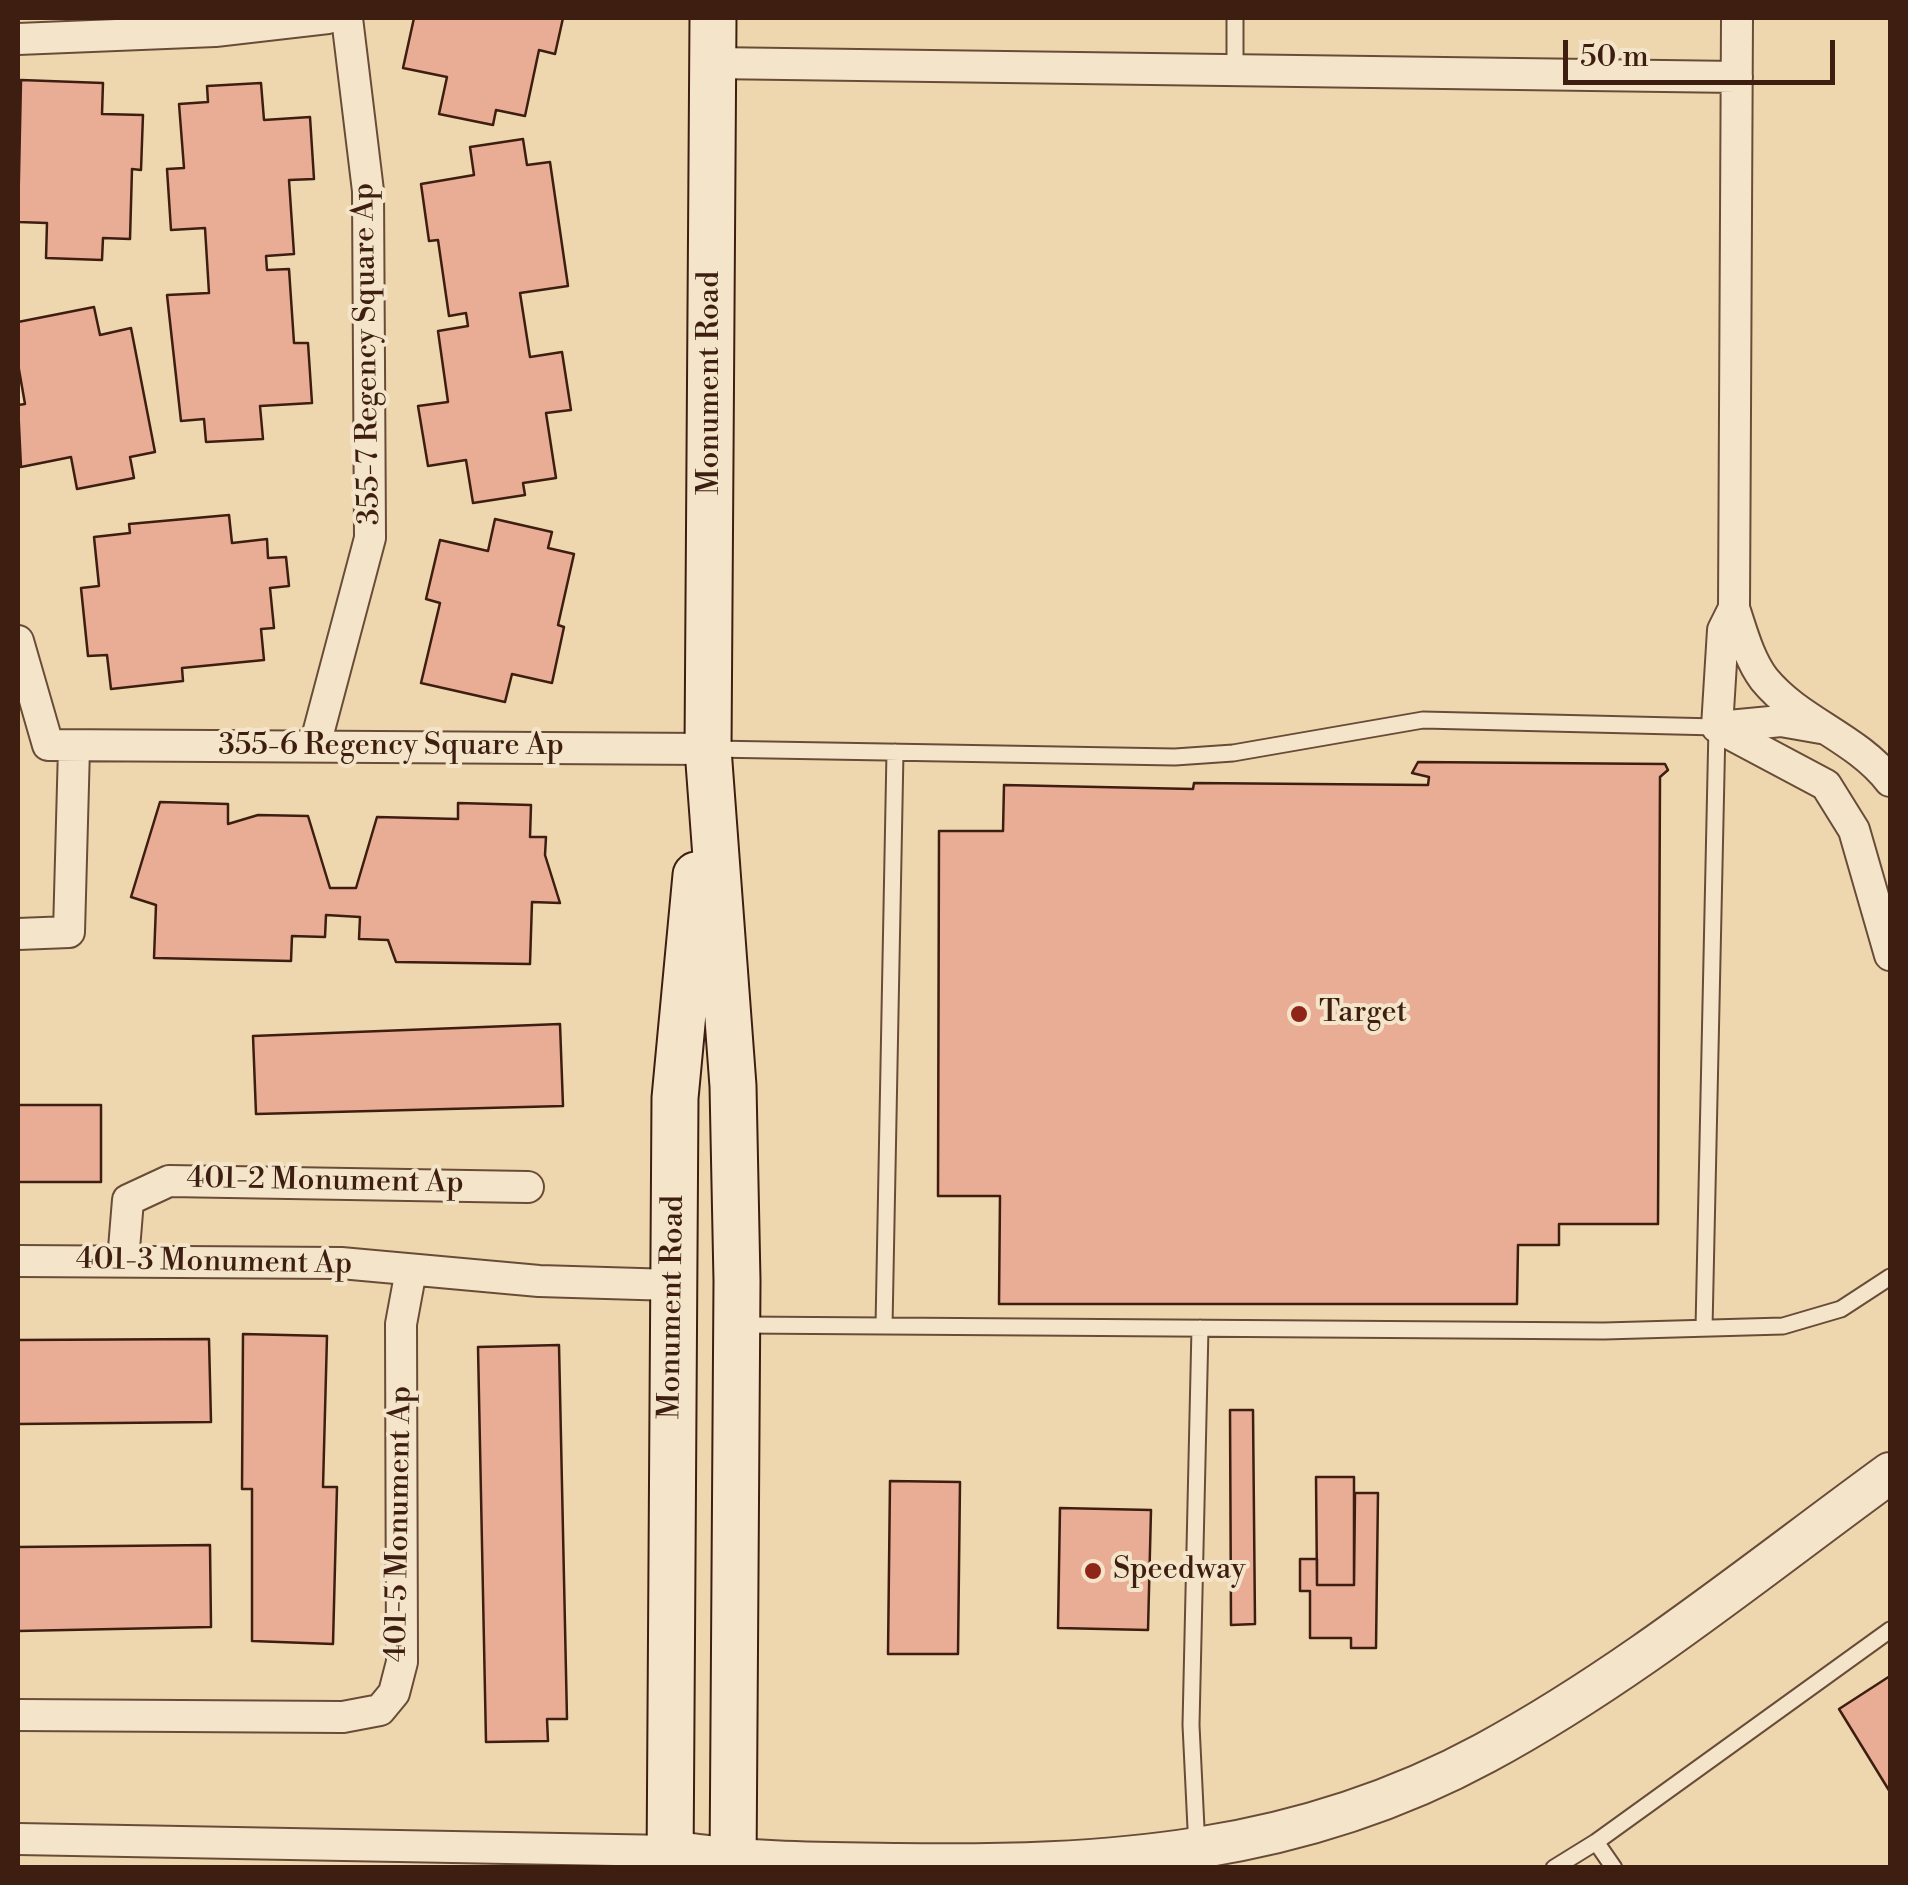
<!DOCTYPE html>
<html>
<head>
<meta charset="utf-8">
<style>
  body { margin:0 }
  #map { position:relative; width:1908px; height:1885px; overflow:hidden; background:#eed7ae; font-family:"Libre Bodoni",serif }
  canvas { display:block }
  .frame { position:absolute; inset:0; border:20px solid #3d1e11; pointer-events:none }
  .scale { position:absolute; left:1563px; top:40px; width:272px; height:45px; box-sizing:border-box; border:5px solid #3d1e11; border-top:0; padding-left:12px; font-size:30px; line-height:35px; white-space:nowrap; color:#3d1e11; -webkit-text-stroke:8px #f4e5ca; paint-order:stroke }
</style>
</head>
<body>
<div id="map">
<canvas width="1908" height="1885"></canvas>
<div class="frame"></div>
<div class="scale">50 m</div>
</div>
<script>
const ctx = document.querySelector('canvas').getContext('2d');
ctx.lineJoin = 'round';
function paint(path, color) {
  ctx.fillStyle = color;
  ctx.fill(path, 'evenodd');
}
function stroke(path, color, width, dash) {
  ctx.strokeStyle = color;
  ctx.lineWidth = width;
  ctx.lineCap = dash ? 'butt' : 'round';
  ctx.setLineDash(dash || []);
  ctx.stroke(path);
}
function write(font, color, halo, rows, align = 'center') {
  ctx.font = font + ' "Libre Bodoni",serif';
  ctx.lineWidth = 8;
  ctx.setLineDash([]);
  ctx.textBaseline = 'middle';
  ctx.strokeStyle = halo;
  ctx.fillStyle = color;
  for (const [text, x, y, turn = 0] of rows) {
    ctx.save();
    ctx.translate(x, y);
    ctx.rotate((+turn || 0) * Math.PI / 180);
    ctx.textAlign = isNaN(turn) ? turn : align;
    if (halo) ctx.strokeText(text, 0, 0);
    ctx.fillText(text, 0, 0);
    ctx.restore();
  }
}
const building = new Path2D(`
  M414,18H563L555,54L539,50L525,116L496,110L493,125L439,114L447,77L403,68Z
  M21,80L103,83L102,114L143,115L141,170L132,169L130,239L103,238L102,260L46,258L47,223L18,222Z
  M261,83L264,120L310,117L314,179L289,180L294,254L266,256L267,270L289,269L294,343H308L312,403L260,406L263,439L206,442L204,419L181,421L167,295L209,293L205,228L171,230L167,169L184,168L179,104L208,102L207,86Z
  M523,139L527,165L550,162L568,286L520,293L530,357L562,352L571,410L546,413L556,478L523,483L525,495L473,503L466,460L428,466L418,406L448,402L438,331L468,326L466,313L449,316L438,240L429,241L421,184L474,175L470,147Z
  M94,307L100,335L131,328L155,452L130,457L134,478L77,489L71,457L21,467L18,405L25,404L18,364V322Z
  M229,515L232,543L267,539L268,558L286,557L289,586L270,588L274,628L261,629L264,660L182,668L183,681L111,689L107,655L88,656L81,588L99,586L94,537L130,533L129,524Z
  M495,519L552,532L548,548L574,554L558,625L564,627L552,683L512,674L505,702L421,683L440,603L426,599L440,540L488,551Z
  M1418,762L1665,764L1668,770L1660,777L1658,1224H1559V1245H1518L1517,1304H999L1000,1196H938L939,831H1003L1004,785L1193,789L1194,783L1428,785L1429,777L1412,773Z
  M160,802L228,804V824L258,815L308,816L330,888H356L377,817L458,819V803L531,805L530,837H546L545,855L560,903L532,902L530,964L396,962L388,940L359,939L360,917L326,915L325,937L292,936L291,961L154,958L156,905L131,897Z
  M560,1024L563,1106L256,1114L253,1036Z
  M18,1105H101V1182H18Z
  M243,1334L327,1336L323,1487H337L333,1644L252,1641V1489H242Z
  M209,1339L211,1422L18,1424V1340Z
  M559,1345L567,1719H547L548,1741L486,1742L478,1347Z
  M1230,1410H1253L1255,1624L1231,1625Z
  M1316,1477H1354V1585H1317Z
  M890,1481L960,1482L958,1654H888Z
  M1355,1493H1378L1376,1648H1351V1638H1310V1591H1300V1559H1317V1585H1354Z
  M1060,1508L1151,1510L1148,1630L1058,1628Z
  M210,1545L211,1627L18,1631V1547Z
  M1890,1676V1792L1839,1709Z`);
paint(building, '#e9ad96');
stroke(building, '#3d1e11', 2.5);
const service = new Path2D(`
  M1235,70V18
  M712,749L1175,757L1233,753L1423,720L1717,727L1704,1328
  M742,1325L1604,1331L1783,1326L1841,1309L1890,1277
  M884,1326L895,752
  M1596,1842L1614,1868
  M1197,1849L1191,1725L1200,1328
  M1554,1868L1596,1842L1890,1630`);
const minor = new Path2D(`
  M1737,18L1734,608C1742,632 1749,659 1764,679C1799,722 1856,737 1890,781
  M18,39L215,31L328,18
  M712,63L1737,77
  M18,641L48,745L708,749
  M1717,727L1826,785L1854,830L1890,955
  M1717,727L1723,630L1734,608
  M1718,727L1781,721L1821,728
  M315,745L370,538L368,191L347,18
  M18,934L69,932L74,748
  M18,1261L341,1263L539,1281L673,1285
  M123,1261L128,1200L169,1181L528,1187
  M18,1715L343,1717L380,1710L394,1693L402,1662L401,1324L411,1270
  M18,1839L670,1851`);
const tertiary = new Path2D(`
  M670,1851C746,1863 820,1863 897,1864C1105,1867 1297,1855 1485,1753C1629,1675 1758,1569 1890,1473`);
const secondary = new Path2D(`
  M713,18L708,749L733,1086L737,1281L733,1868
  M670,1868L675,1098L696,875`);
stroke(service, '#694c38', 19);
stroke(minor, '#694c38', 34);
stroke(tertiary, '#694c38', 44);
stroke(secondary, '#3d1e11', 49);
stroke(service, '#f4e5ca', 15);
stroke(minor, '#f4e5ca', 30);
stroke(tertiary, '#f4e5ca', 40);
stroke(secondary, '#f4e5ca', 45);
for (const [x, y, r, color] of [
  [1299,1014,10,"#8f2418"],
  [1093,1571,10,"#8f2418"]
]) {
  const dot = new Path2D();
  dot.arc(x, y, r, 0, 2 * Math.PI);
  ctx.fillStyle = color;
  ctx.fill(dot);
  stroke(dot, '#f4e5ca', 4);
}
write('30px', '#3d1e11', '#f4e5ca', [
  ["355-7 Regency Square Ap",368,354,-91],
  ["Monument Road",711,383,-90],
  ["355-6 Regency Square Ap",391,747],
  ["401-2 Monument Ap",325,1182,1],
  ["401-3 Monument Ap",214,1263,1],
  ["Monument Road",673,1307,-89],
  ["401-5 Monument Ap",400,1524,-89]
]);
write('30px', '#3d1e11', '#f4e5ca', [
  ["Target",1319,1014],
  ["Speedway",1113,1571]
], 'left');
</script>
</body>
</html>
